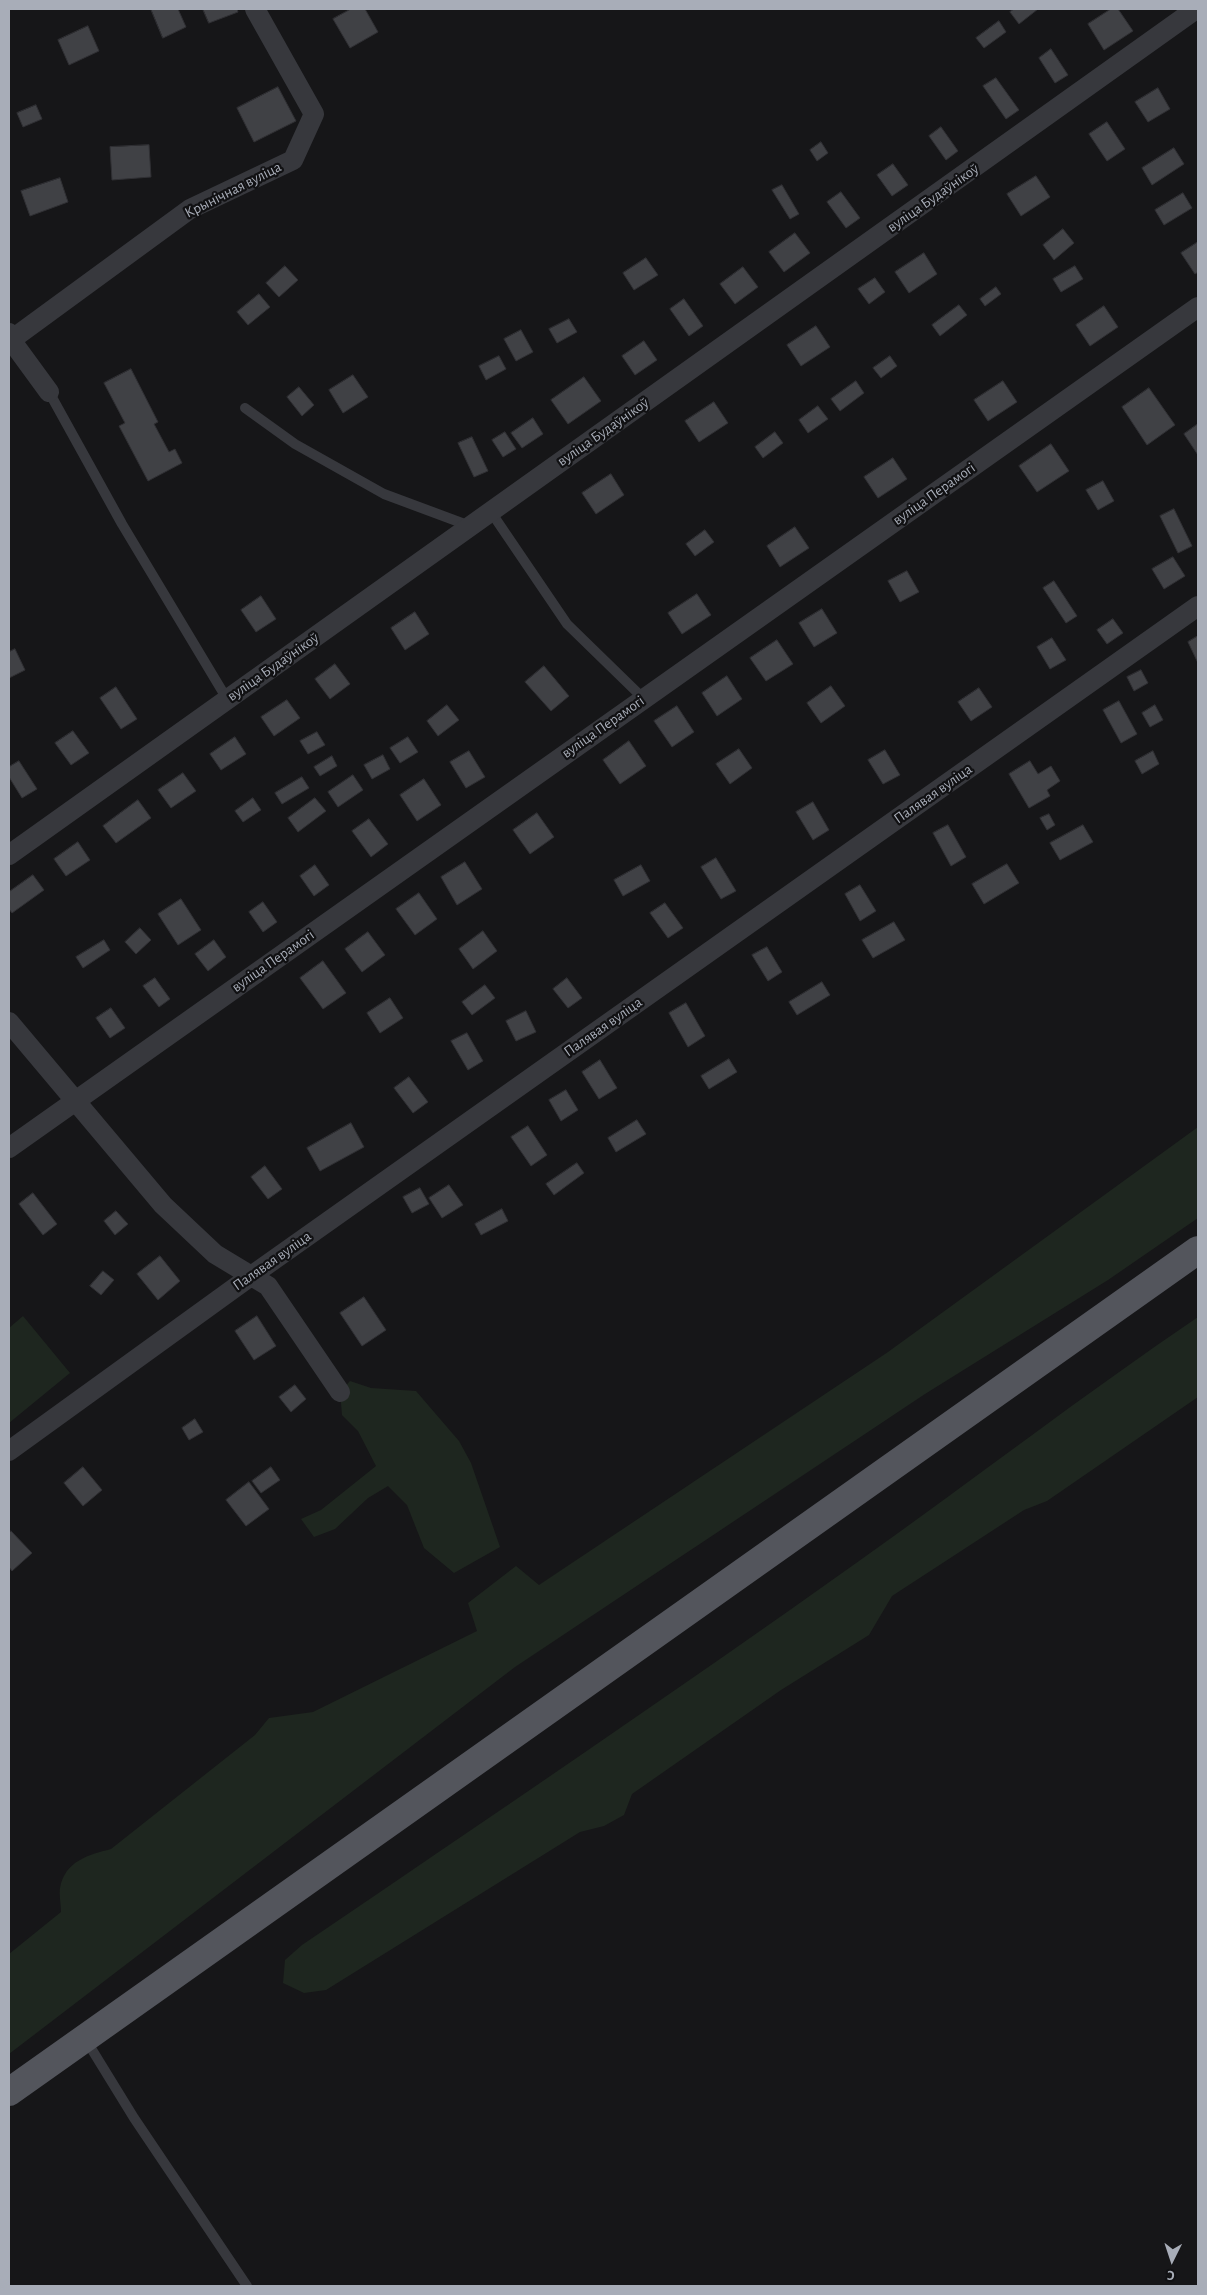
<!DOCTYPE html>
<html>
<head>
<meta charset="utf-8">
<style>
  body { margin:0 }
  #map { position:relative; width:1207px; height:2295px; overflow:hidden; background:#161618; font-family:"Alegreya Sans",sans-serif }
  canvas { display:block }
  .frame { position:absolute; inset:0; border:10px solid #a8adb8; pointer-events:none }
  .north { position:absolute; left:1147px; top:2235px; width:50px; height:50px; -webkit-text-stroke:4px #111113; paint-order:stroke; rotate:184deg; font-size:14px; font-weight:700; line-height:20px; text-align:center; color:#a8adb8 }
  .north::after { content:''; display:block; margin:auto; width:18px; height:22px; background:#a8adb8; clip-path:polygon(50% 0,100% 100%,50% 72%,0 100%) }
</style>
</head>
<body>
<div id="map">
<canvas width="1207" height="2295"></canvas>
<div class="frame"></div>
<div class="north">С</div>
</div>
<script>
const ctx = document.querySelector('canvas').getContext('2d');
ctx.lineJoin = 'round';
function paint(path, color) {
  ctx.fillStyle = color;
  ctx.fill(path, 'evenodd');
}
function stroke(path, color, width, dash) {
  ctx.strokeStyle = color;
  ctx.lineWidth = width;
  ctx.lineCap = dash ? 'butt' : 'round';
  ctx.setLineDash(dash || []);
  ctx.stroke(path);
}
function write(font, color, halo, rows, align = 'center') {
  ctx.font = font + ' "Alegreya Sans",sans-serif';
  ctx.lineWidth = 4.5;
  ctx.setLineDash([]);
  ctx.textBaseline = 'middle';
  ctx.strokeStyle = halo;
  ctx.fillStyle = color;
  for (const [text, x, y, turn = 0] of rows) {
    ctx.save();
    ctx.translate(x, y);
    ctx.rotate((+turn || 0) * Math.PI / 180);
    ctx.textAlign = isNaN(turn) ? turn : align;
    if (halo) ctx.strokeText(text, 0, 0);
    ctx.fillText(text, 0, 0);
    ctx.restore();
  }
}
paint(new Path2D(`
  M1198,1127V1218L1108,1280L925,1394L515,1667L9,2054V1954L61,1912C61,1905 59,1895 60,1888C65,1861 88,1855 111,1849L255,1735L269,1718L313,1712L477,1631L468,1603L516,1566L539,1585L888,1352Z
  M23,1316L70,1373L9,1423V1328Z
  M1198,1317V1397L1047,1501L1024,1510L892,1596L869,1635L781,1690L632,1794L624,1815L604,1826L580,1832L326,1990L304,1993L283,1983L285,1960L302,1945C489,1818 675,1692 859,1561C973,1480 1083,1395 1198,1317Z
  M350,1381L371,1388L416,1391L459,1441L471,1463L500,1547L454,1573L424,1548L407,1505L388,1486L368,1498L335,1529L314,1537L301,1519L321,1510L376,1466L358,1431L342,1415L340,1392Z`), '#1e261f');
const building = new Path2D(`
  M151,9H178L186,27L163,38Z
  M203,9H237L238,12L209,23Z
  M351,9H365L378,32L350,48L333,19Z
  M1014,9H1038L1019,24L1010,12Z
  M1111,9H1118L1133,31L1104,50L1088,24Z
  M999,21L1006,32L984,48L976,38Z
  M88,26L99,51L69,65L58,40Z
  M1051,49L1068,75L1055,83L1039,58Z
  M996,78L1019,110L1006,119L983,86Z
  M278,87L296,121L254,142L237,108Z
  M1158,88L1170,109L1148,122L1135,102Z
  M36,105L42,119L23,127L17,113Z
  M1107,122L1125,149L1107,161L1089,134Z
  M941,127L958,151L946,160L929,136Z
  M821,142L828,153L817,161L810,150Z
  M149,145L151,177L112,180L110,147Z
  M1174,148L1184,164L1152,185L1142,168Z
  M893,164L908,185L892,196L877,175Z
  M1036,176L1050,197L1021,216L1007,194Z
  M60,178L68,202L30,216L21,191Z
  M782,185L799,214L790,219L772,190Z
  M841,192L860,218L846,228L827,202Z
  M1183,193L1192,208L1164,225L1155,210Z
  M1063,229L1074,243L1054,260L1043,245Z
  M795,233L810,253L784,272L769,252Z
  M1198,242V272L1195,274L1181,253Z
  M924,253L937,274L909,293L895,272Z
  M646,258L658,275L634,290L623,273Z
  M285,266L298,280L279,297L266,283Z
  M1075,266L1083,279L1061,292L1053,279Z
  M743,267L758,287L735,304L720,284Z
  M875,278L885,292L869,304L858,289Z
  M996,287L1001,294L985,306L980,299Z
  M259,294L270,307L248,325L237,312Z
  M684,299L703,326L689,336L670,309Z
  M959,305L967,315L940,336L932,325Z
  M1104,306L1118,327L1090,346L1076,325Z
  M569,319L577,332L557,343L549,329Z
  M816,326L830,347L801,366L787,345Z
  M521,330L533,352L516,361L504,339Z
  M644,341L657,360L635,375L622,356Z
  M499,356L506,369L486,380L479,366Z
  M890,356L897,366L881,378L873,368Z
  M131,369L158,422L154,424L169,452L175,449L182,463L148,481L119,426L125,423L104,383Z
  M353,375L368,397L343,413L329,390Z
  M584,377L601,401L568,424L551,400Z
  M856,381L864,393L840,411L831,399Z
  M1003,381L1017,402L988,421L974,400Z
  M299,387L314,405L302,416L287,397Z
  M1149,388L1175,425L1147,445L1122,407Z
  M714,402L728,423L699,442L685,421Z
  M818,406L828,419L808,433L799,420Z
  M533,418L543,434L522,448L511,433Z
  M1198,424V455L1184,434Z
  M505,432L516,449L503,457L492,440Z
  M775,432L783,443L763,458L755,447Z
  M472,437L488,471L474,477L458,443Z
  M1051,444L1069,471L1037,492L1019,466Z
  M893,458L907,479L878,498L864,477Z
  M611,474L624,495L596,514L582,493Z
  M1103,481L1114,501L1098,510L1086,490Z
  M1174,509L1192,546L1178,553L1160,516Z
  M795,527L809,548L780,567L767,546Z
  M705,530L714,542L695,556L686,544Z
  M1173,557L1185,576L1164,589L1152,569Z
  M907,571L919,592L900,602L888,581Z
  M1054,581L1077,616L1066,623L1043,588Z
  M697,594L711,615L682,634L668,613Z
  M261,596L276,619L256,632L241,610Z
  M822,609L837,633L814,647L799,623Z
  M415,612L429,634L405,650L391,628Z
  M1113,619L1123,633L1107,644L1097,630Z
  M1198,636V663L1188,642Z
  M1052,638L1066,660L1050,669L1037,647Z
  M777,640L793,664L766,681L750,658Z
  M15,649L25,670L9,678V652Z
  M335,664L350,684L330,699L315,679Z
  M544,666L569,696L551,711L525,682Z
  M1141,670L1148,683L1134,691L1127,677Z
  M727,676L742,699L717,716L702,693Z
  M831,686L845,706L821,723L807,703Z
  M116,687L137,719L121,729L100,698Z
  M979,688L992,707L971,721L958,702Z
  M287,700L300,718L274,736L261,717Z
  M1119,701L1137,734L1121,743L1103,710Z
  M447,705L459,720L438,736L427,721Z
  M1155,705L1163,720L1150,727L1142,713Z
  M677,706L694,732L672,747L654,721Z
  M73,731L89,753L71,765L55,743Z
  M317,732L325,745L308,754L300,741Z
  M235,737L246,754L221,770L210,754Z
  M408,737L418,752L400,763L390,748Z
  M629,741L646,766L620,784L603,760Z
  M739,749L752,768L730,784L716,764Z
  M885,750L900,775L883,784L868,760Z
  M469,751L485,777L466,788L450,762Z
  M1153,751L1159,764L1142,774L1135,761Z
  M383,755L390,769L372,779L364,765Z
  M332,756L337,766L320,776L314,767Z
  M19,761L37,789L22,798L9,777V767Z
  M1030,761L1038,774L1051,766L1060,781L1047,790L1050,796L1029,808L1009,774Z
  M183,773L196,791L171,808L158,790Z
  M353,775L363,790L338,807L328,792Z
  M302,777L309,788L282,804L275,793Z
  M424,779L441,805L417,821L400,795Z
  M253,798L261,810L243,822L235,811Z
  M315,798L326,811L298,832L288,818Z
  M138,800L151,818L116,843L103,826Z
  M813,802L829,830L813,840L796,812Z
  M537,813L554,837L530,854L513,830Z
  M1049,814L1055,825L1047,830L1040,818Z
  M369,819L388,844L371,857L352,831Z
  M948,825L966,857L951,866L933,833Z
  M1083,825L1093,842L1060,860L1050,843Z
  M78,842L90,860L66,876L54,859Z
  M716,858L736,891L721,899L701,867Z
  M465,862L482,889L457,905L441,877Z
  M1007,864L1019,883L984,904L972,884Z
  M315,865L329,885L314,896L300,876Z
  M641,865L650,881L623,896L614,880Z
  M33,875L44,890L12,913L9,909V892Z
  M860,885L876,911L860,921L845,894Z
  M419,893L437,919L415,935L396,909Z
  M181,899L201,930L178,945L158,914Z
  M263,902L277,922L263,932L249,912Z
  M665,903L683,928L668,938L650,913Z
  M894,922L905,940L873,958L862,940Z
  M140,928L151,940L136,954L125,942Z
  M483,931L497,951L473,969L459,949Z
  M368,932L385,955L362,972L345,949Z
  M104,940L110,950L83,968L76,957Z
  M214,940L226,957L208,971L195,954Z
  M767,947L782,972L768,981L752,955Z
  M323,961L346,993L323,1009L300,978Z
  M155,978L170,999L159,1007L143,986Z
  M567,978L582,998L568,1008L553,989Z
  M822,982L830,995L797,1015L789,1002Z
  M485,985L495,998L472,1015L462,1002Z
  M390,998L403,1018L380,1033L367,1013Z
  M686,1003L705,1036L688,1047L669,1013Z
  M111,1008L125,1028L110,1038L96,1018Z
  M526,1011L536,1032L516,1041L506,1021Z
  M467,1033L483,1061L468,1070L451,1041Z
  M729,1059L737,1072L709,1089L701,1076Z
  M600,1060L617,1088L599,1099L582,1072Z
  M409,1077L428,1102L413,1113L394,1088Z
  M566,1090L578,1110L561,1121L549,1100Z
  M637,1120L646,1134L616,1152L608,1138Z
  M351,1123L364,1147L320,1171L307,1148Z
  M528,1126L547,1155L531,1166L511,1137Z
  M577,1163L584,1173L554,1195L546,1184Z
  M265,1166L282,1189L268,1199L251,1177Z
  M449,1185L463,1205L442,1218L429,1198Z
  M420,1188L429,1204L412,1213L403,1197Z
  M33,1193L57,1224L43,1235L19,1204Z
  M502,1209L508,1221L481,1235L475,1224Z
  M116,1211L128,1224L115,1235L104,1221Z
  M160,1256L180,1281L158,1300L137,1274Z
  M103,1271L114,1280L101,1295L90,1286Z
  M364,1297L386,1330L362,1346L340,1313Z
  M257,1316L276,1346L254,1360L235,1331Z
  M295,1385L306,1399L291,1412L279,1397Z
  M195,1419L203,1432L189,1440L182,1428Z
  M83,1467L102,1490L83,1506L64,1483Z
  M271,1467L280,1480L261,1493L252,1481Z
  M249,1482L269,1509L246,1526L226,1500Z
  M11,1531L32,1553L12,1571L9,1567V1533Z`);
paint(building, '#404145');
stroke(building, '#303034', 1);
stroke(new Path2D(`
  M49,392L122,524L227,699
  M245,408L295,444L384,494L470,526
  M491,512L567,624L644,699
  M86,2040L134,2118L247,2286`), '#37383d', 10);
stroke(new Path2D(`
  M9,333L11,340L49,392
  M11,340L190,209L293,160L314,114L255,9
  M9,855L1196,9
  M9,1022L163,1205L215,1254L268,1286L340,1392
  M9,1148L1198,307
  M9,1451L251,1276L1198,606`), '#37383d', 20);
stroke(new Path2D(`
  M9,2092L1198,1250`), '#53555c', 28);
write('15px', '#a8adb8', '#111113', [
  ["Крынічная вуліца",233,190,-27],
  ["вуліца Будаўнікоў",933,198,-35],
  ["вуліца Будаўнікоў",603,432,-35],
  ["вуліца Перамогі",934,494,-35],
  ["вуліца Будаўнікоў",273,667,-35],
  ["вуліца Перамогі",603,727,-35],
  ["Палявая вуліца",933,794,-35],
  ["вуліца Перамогі",273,961,-35],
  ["Палявая вуліца",603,1027,-35],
  ["Палявая вуліца",272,1261,-35]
]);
</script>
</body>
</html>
